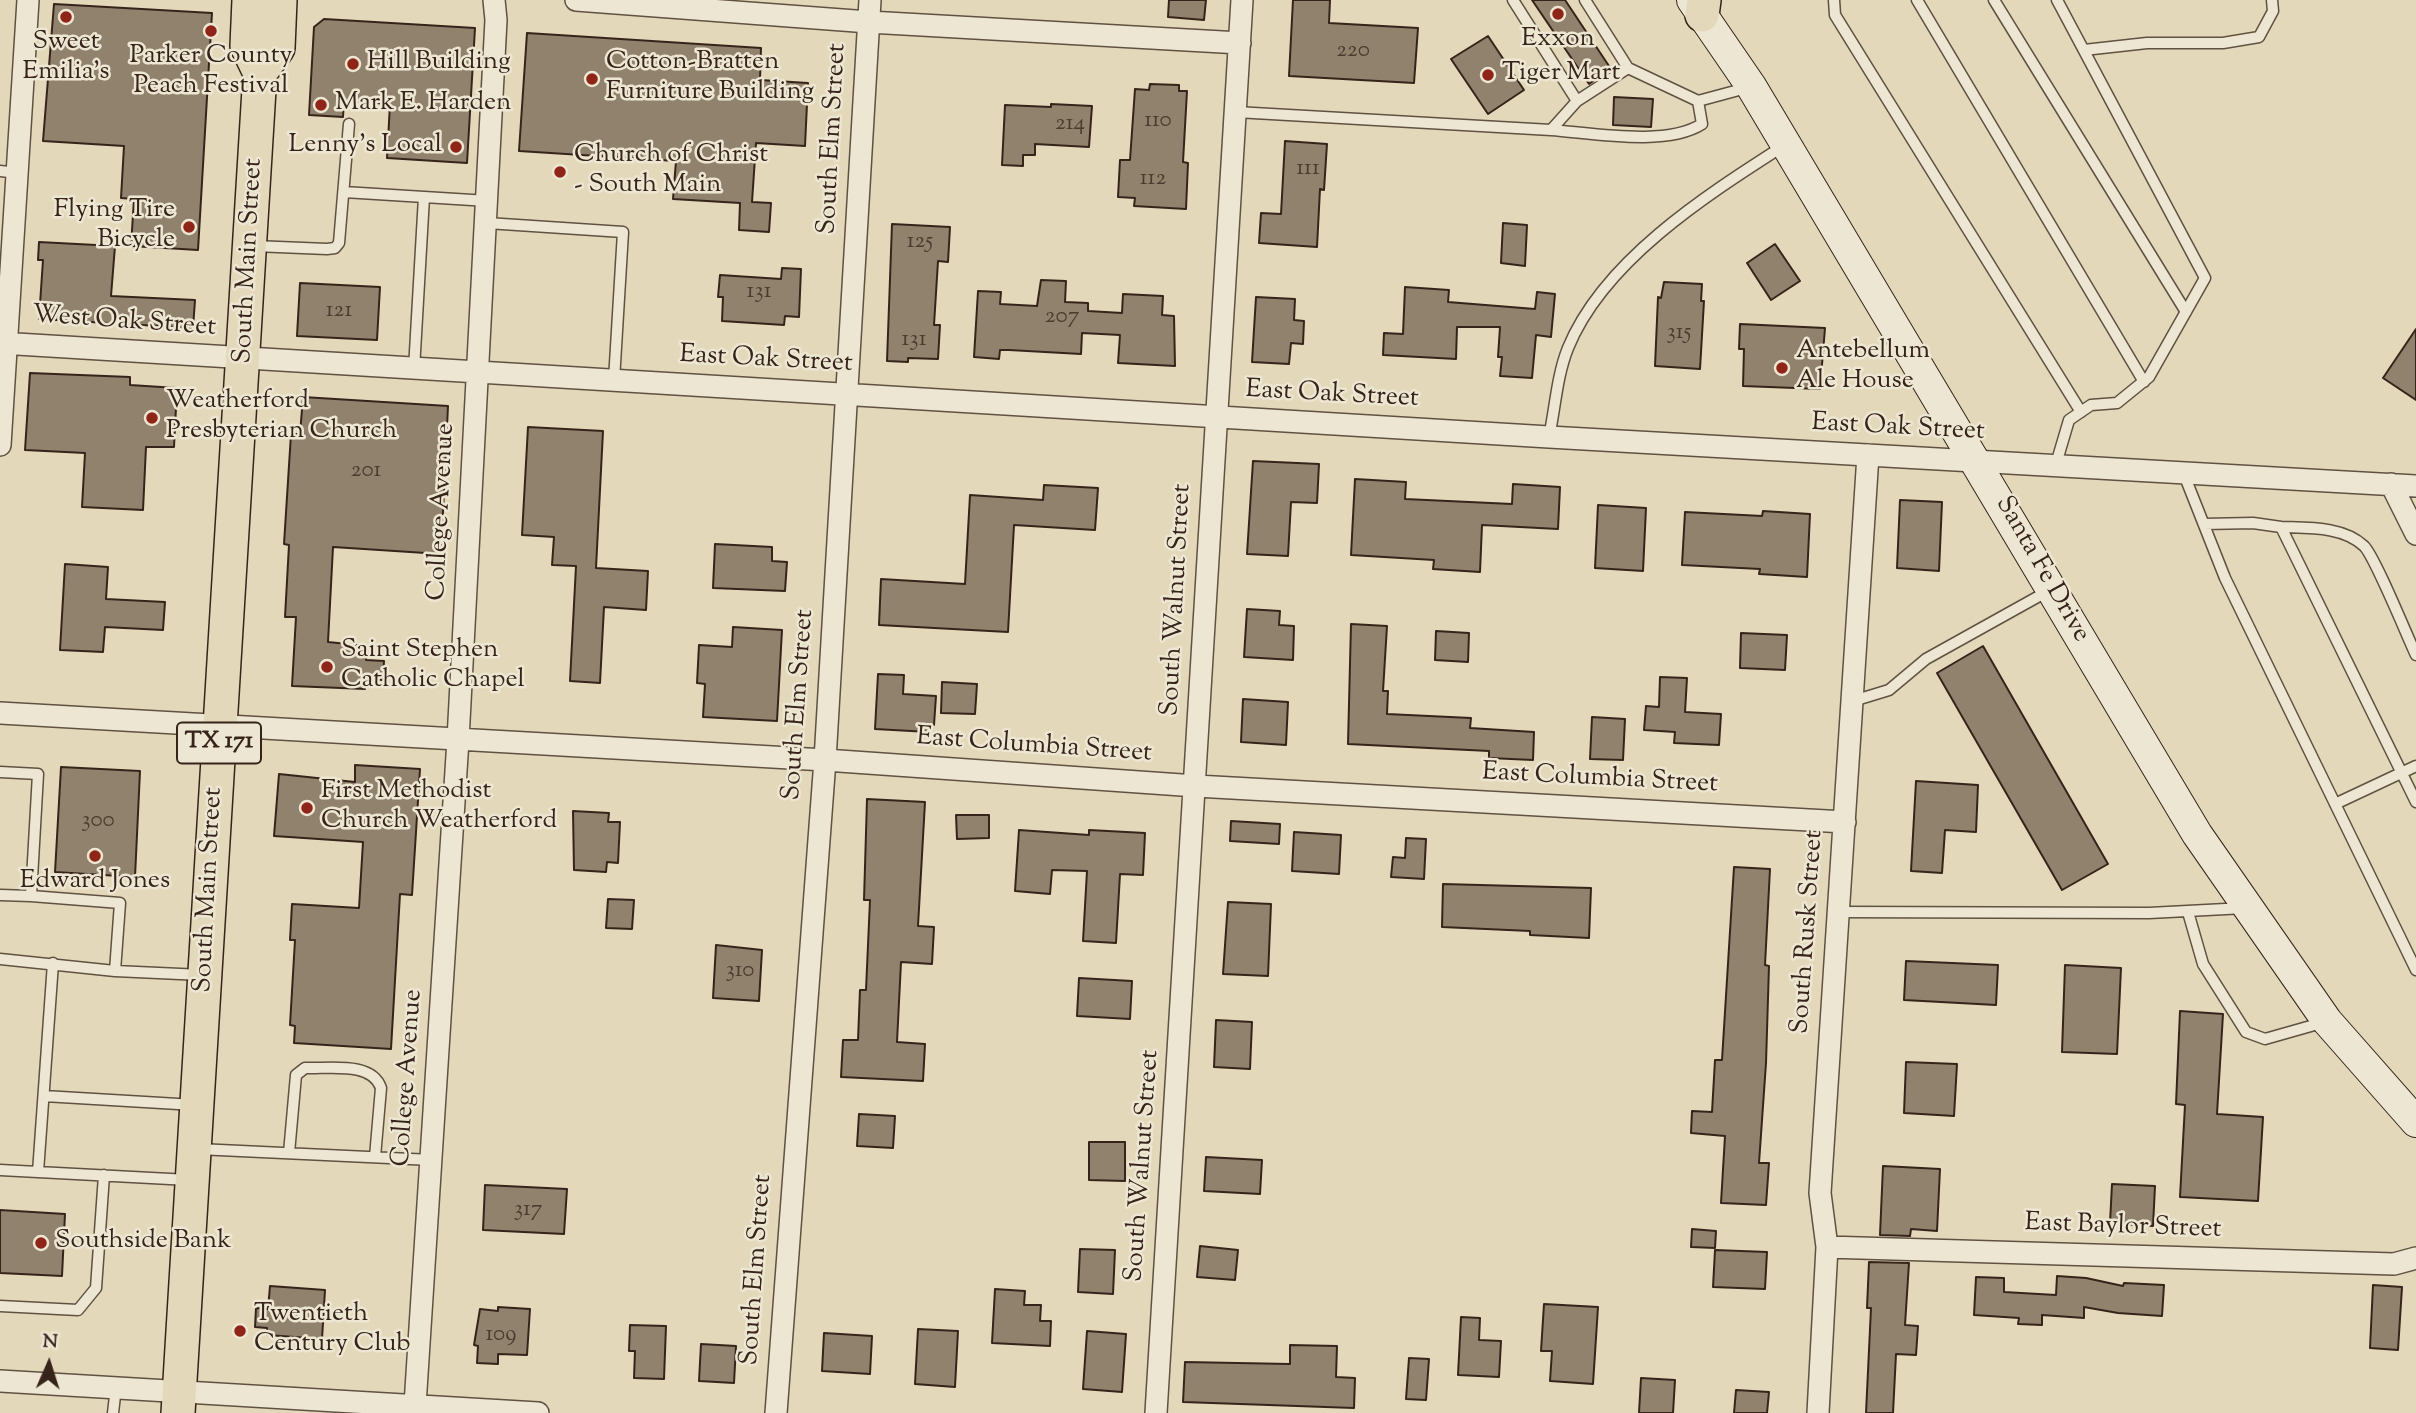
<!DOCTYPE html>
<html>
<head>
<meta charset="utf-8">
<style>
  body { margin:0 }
  #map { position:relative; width:2416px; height:1413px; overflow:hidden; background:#e3d8b9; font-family:"Sorts Mill Goudy",serif }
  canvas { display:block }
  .north { position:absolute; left:14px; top:1329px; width:70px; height:70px; -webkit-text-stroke:5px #ede6d2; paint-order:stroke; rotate:3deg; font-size:19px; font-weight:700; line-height:28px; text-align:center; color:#36241b }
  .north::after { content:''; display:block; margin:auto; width:24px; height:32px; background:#36241b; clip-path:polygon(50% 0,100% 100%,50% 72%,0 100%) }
</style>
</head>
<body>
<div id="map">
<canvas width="2416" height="1413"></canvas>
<div class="north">N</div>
</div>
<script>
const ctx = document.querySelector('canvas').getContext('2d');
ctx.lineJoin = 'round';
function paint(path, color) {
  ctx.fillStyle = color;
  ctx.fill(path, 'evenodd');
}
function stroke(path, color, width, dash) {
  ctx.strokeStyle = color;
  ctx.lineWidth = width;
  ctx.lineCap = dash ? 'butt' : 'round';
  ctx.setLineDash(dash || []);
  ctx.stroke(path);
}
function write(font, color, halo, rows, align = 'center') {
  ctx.font = font + ' "Sorts Mill Goudy",serif';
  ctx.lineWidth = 5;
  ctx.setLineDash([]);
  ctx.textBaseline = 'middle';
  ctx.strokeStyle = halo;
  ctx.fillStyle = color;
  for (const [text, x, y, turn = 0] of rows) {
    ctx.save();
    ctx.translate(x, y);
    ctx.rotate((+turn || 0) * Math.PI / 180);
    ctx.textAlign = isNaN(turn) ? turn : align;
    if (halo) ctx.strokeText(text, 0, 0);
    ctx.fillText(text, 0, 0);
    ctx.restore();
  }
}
const building = new Path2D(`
  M1169,0H1206L1204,20L1168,17Z
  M1293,0H1330L1329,23L1418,28L1414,83L1289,76Z
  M1532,0H1565L1611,69L1589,84Z
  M54,4L212,13L198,250L131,246L134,199L121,198L124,146L43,141Z
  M324,19L475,28L467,163L387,158L390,104L344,101L343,117L309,115L314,27Z
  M527,33L761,48L760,80L808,83L805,146L756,143L752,202L771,203L769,232L739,230L740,203L673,199L676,161L519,151Z
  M1488,36L1524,90L1488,114L1451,59Z
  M1150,84L1179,85V91H1187L1183,162L1188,163L1186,209L1134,206L1135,198L1118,197L1120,160H1130L1135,89L1149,90Z
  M1614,97L1653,99L1651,127L1613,125Z
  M1051,104L1092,106L1089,147L1035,144V155H1023V166L1002,165L1005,105L1051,107Z
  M1285,141L1327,144L1324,190L1320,189L1317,247L1259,243L1261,213L1281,214Z
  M1503,223L1527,225L1525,266L1501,263Z
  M892,224L950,227L948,262L938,261L934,325H940L938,359L908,358V362L887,361Z
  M39,242L115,246L111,296L195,300L193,328L39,319L43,260H38Z
  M1775,244L1800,281L1771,300L1747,263Z
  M782,268L801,269L799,317L785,316L784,325L722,321L723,297H718L720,275L781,279Z
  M1041,280L1066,281L1065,302L1088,303V311L1122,313L1123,294L1163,296L1162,315L1174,316L1175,366L1118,363L1120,335L1082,333L1081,354L1009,350H1000L999,359L974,357L978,291L1001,292L1000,304L1037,306Z
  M1664,282L1702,284L1701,301H1704L1700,369L1655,366L1658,297L1661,298Z
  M300,283L380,287L377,340L297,336Z
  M1405,287L1449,290L1448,302L1535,309L1537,292L1555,294L1551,337L1536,335L1532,378L1500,376L1502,357H1498L1500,327H1457L1456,359L1383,355L1384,333L1403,334Z
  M1256,297L1295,299L1294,320L1304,321L1303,344L1291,343L1289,364L1252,362Z
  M1740,324L1825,328L1820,389L1743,386L1744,349H1739Z
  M2416,329V400L2383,378Z
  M30,373L130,377V385L177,388L174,447H146L143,510L82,507L85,453L25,450Z
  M303,397L448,406L441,554L333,547L328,642L367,646L366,660L384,661L383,680L365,679V689L292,686L296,617H285L289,545L284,544L291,434H300Z
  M528,427L603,431L596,568L648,571L646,610L604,607L600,683L570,681L576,566L552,565L554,537L522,535Z
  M1253,461L1319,464L1317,503L1291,502L1288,556L1247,554Z
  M1355,479L1406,482L1405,499L1512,504L1513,484L1560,487L1558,529L1482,525L1480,572L1433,569L1434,560L1351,555Z
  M1044,485L1098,488L1095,530L1014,525L1008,632L879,625L881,579L965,584L970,495L1043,500Z
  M1900,500L1942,502L1939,571L1897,568Z
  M1598,505L1646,508L1643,571L1595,568Z
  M1763,511L1810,514L1807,577L1759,574L1760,569L1682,565L1685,512L1762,516Z
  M715,544L772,547V561L787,562L785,591L713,588Z
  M65,564L108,567L106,599L165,602L163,630L105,627L103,652L60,650Z
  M1247,609L1280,611L1279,625L1294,626L1293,660L1244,657Z
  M1351,624L1387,626L1383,691H1388L1387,714L1471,718L1470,728L1534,732L1533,760L1489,758V751L1348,744Z
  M733,627L782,630L777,721L703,717L705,684L697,683L699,645L732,647Z
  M1436,631L1469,633L1468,662L1435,660Z
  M1741,633L1787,635L1785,670L1740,668Z
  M1983,646L2108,864L2062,890L1937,673Z
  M878,674L904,675L903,694L936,696L934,725H929V732L875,729Z
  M1660,677L1687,678L1685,712L1721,714L1719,745L1674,743L1675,732L1644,730L1646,706L1659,707Z
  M942,682L977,684L975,714L941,713Z
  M1243,699L1288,702L1286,745L1241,742Z
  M1592,717L1625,719L1623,760L1590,759Z
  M355,765L420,769L412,895L400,894L391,1049L294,1043L295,1026L290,1025L295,940H290L292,904L359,908L363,842L274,836L279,774L355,782Z
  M61,767L140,771L135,877L55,872Z
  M1916,781L1978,785L1976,832L1945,830L1942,873L1911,871Z
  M867,799L925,802L918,926L934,927L932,964L901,962L897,1042L925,1044L923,1081L841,1077L843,1040H858L860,990H866L870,900H864Z
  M573,811L609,813L608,822H620L618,863L607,862L606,872L574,870Z
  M956,815H989V838L957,839Z
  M1231,821L1280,824L1279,844L1230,841Z
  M1019,830L1089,835V830L1145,833L1143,875L1120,874L1116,943L1083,941L1087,871L1052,870L1050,894L1015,891Z
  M1294,832L1341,835L1339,874L1292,871Z
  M1406,838L1426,839L1424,879L1391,877L1393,857L1405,858Z
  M1734,867L1770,869L1765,965L1769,966L1766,1063L1759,1163H1769L1766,1205L1721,1203L1725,1136L1691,1133L1692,1111L1712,1112L1715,1060H1722Z
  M1443,884L1591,888L1589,938L1530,935V931L1442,927Z
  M608,899L634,900L632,929L606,928Z
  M1228,902L1271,904L1268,976L1223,974Z
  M716,945L762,950L759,1001L713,998Z
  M1906,961L1998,965L1996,1005L1904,1000Z
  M2065,965L2121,968L2117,1054L2062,1052Z
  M1079,978L1132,981L1130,1019L1077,1016Z
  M2180,1011L2223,1014L2217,1114L2263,1117L2258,1201L2180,1197L2185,1105L2176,1104Z
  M1216,1020L1252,1022L1250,1069L1214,1067Z
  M1906,1062L1957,1064L1954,1116L1904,1113Z
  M859,1114L895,1116L893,1148L857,1146Z
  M1089,1142H1125V1181L1089,1180Z
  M1206,1157L1262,1160L1260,1194L1204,1191Z
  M1883,1166L1940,1169L1937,1231L1911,1229L1910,1236L1880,1235Z
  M2112,1184L2155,1186L2153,1226L2110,1223Z
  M485,1185L567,1189L564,1234L483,1230Z
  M0,1210L65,1214L62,1276L0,1273Z
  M1692,1229L1716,1231L1715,1248L1691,1247Z
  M1200,1246L1238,1250L1235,1280L1197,1277Z
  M1080,1249L1115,1250L1113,1294L1078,1292Z
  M1715,1250L1767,1252L1765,1289L1713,1287Z
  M1869,1262L1909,1263L1905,1325L1918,1326L1916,1355L1896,1354L1893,1413H1866L1871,1308H1867Z
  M2057,1276L2086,1278L2123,1286L2124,1283L2164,1285L2162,1316L2118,1313L2084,1307V1318L2042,1315V1325L2018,1324L2019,1318L1974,1315L1976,1277L2004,1278V1292L2056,1295Z
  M2373,1285L2402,1287L2398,1350L2370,1348Z
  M270,1286L325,1290L322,1339L267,1335V1328L255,1327L256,1308L268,1309Z
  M995,1289L1025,1291L1024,1305H1041L1040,1321H1051L1050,1346L992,1343Z
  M1544,1304L1598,1307L1593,1384L1550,1381L1552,1351H1541Z
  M498,1307L530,1309L527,1355L498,1354V1364L477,1363L478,1346L474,1345L480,1309L498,1311Z
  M1461,1317L1480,1318L1479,1340L1501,1341L1499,1377L1458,1375Z
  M630,1325L666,1326L664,1379L634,1378L635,1351H629Z
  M918,1329L958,1331L955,1387L915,1384Z
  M1087,1331L1126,1334L1122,1392L1083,1389Z
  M824,1333L872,1336L870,1374L822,1371Z
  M701,1344L736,1346L734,1383L699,1381Z
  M1290,1345L1337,1346L1336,1377L1355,1378L1354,1408L1183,1402L1185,1362L1290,1364Z
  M1409,1358L1429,1359L1426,1400L1406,1399Z
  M1641,1378L1675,1380L1673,1413H1639Z
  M1736,1390L1769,1392L1767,1413H1734Z`);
paint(building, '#90826d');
stroke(building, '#36241b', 2);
const lane = new Path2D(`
  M1513,0L1577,101L1628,68L1698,101L1750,87
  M1585,0L1628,68
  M1834,0L1835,15L2081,412
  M1917,0L2144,382
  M1994,0L2186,312
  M2084,50L2147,43H2223L2259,37L2273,11L2272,0
  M1236,112L1551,130L1577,101
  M1551,130C1593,133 1666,147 1702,124L1698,101
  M0,171L18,173
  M344,192L488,201
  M487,223L623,232L614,380
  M254,246L327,249L335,248L339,243L349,124
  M414,369L424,197
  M1549,437C1555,409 1557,375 1568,348C1604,260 1707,195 1785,145
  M2056,464L2069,420L2091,405L2117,403L2149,377L2205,278L2057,0
  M2183,472L2225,578L2416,970
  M2204,524L2253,523L2281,527L2416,802
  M2281,527C2308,528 2343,526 2364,546C2375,557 2407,636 2416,655
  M1853,701L1889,690L1926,659L2050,590
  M0,772L38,774L31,896L0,895
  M2335,804L2416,766
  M31,896L120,903L115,971
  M1839,912L2149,913L2245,908
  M2188,912L2203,964L2246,1032L2265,1039L2325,1022
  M0,959L115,971L202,975
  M44,1096L195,1105
  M198,1149L432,1160
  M289,1153L296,1075L305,1068C329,1069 372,1061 381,1088L375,1157
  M0,1170L189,1180
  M38,1172L53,963
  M0,1306L78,1310L96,1288L104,1175
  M113,1413L116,1387`);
const street = new Path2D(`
  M576,0L869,22L1240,43
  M0,343L1549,437L2416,486
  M0,445L28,0
  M2391,484L2416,534
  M0,713L825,760L1196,786L1845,822
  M1827,1247L2394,1264L2416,1258
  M0,1381L538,1413
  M415,1405L458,740L496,20L494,0
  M776,1413L825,760L870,0
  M1156,1413L1242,0
  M1818,1413L1827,1247L1820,1193L1868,455`);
const secondary = new Path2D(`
  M1692,0L1751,86L2197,834L2327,1021L2416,1122`);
const primary = new Path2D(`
  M1702,15L1704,0
  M260,73L278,48L280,0
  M178,1413L260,73L247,46L249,0`);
stroke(lane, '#615142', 13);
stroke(street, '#615142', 24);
stroke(secondary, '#36241b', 32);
stroke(primary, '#36241b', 36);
stroke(lane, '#ede6d2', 10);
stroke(street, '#ede6d2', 21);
stroke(secondary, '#ede6d2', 30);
stroke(primary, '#e3d8b9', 33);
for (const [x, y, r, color] of [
  [1558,14,7,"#8f2418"],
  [66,17,7,"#8f2418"],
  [211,31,7,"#8f2418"],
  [353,64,7,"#8f2418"],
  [1488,75,7,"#8f2418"],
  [592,79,7,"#8f2418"],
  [321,105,7,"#8f2418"],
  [456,147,7,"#8f2418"],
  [560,172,7,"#8f2418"],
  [189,227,7,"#8f2418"],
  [1782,368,7,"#8f2418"],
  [152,418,7,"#8f2418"],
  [327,667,7,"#8f2418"],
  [307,808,7,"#8f2418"],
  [95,856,7,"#8f2418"],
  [41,1243,7,"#8f2418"],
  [240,1331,7,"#8f2418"]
]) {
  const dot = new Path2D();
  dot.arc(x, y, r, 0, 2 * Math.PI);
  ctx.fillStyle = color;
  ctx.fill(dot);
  stroke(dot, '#ede6d2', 2.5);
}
write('23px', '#4c3c30', null, [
  ["220",1353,52],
  ["110",1158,122],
  ["214",1070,125],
  ["111",1308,170],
  ["112",1153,180],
  ["125",920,243],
  ["131",759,293],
  ["121",339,312],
  ["207",1062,318],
  ["315",1679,334],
  ["131",914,341],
  ["201",366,472],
  ["300",98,822],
  ["310",740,972],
  ["317",528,1211],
  ["109",501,1336]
]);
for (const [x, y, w] of [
  [219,743,84]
]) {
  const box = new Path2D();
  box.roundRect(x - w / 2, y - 20.5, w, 41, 5);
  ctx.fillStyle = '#ede6d2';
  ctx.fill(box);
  stroke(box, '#36241b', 2);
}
write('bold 24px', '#36241b', null, [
  ["TX 171",219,743]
]);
write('26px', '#36241b', '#ede6d2', [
  ["Exxon",1558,41,"center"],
  ["Sweet",66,44,"center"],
  ["Emilia's",66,74,"center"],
  ["Parker County",211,58,"center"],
  ["Peach Festival",211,88,"center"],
  ["Hill Building",367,64],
  ["Cotton-Bratten",606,64],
  ["Furniture Building",606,94],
  ["Tiger Mart",1502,75],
  ["Mark E. Harden",335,105],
  ["Lenny's Local",442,147,"right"],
  ["Church of Christ",574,157],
  ["- South Main",574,187],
  ["Flying Tire",175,212,"right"],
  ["Bicycle",175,242,"right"],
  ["Antebellum",1796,353],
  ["Ale House",1796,383],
  ["Weatherford",166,403],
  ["Presbyterian Church",166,433],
  ["Saint Stephen",341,652],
  ["Catholic Chapel",341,682],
  ["First Methodist",321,793],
  ["Church Weatherford",321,823],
  ["Edward Jones",95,883,"center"],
  ["Southside Bank",55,1243],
  ["Twentieth",254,1316],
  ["Century Club",254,1346]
], 'left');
write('26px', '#36241b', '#ede6d2', [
  ["South Elm Street",834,139,-87],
  ["South Main Street",250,261,-87],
  ["West Oak Street",124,323,4],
  ["East Oak Street",766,361,3],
  ["East Oak Street",1332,396,3],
  ["East Oak Street",1898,429,3],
  ["College Avenue",443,512,-87],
  ["Santa Fe Drive",2041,570,60],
  ["South Walnut Street",1178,600,-87],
  ["South Elm Street",800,705,-86],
  ["East Columbia Street",1034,747,4],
  ["East Columbia Street",1600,780,3],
  ["South Main Street",210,890,-87],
  ["South Rusk Street",1809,932,-86],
  ["College Avenue",409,1078,-86],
  ["South Walnut Street",1144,1166,-86],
  ["East Baylor Street",2123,1228,2],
  ["South Elm Street",758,1270,-86]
]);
</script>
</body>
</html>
